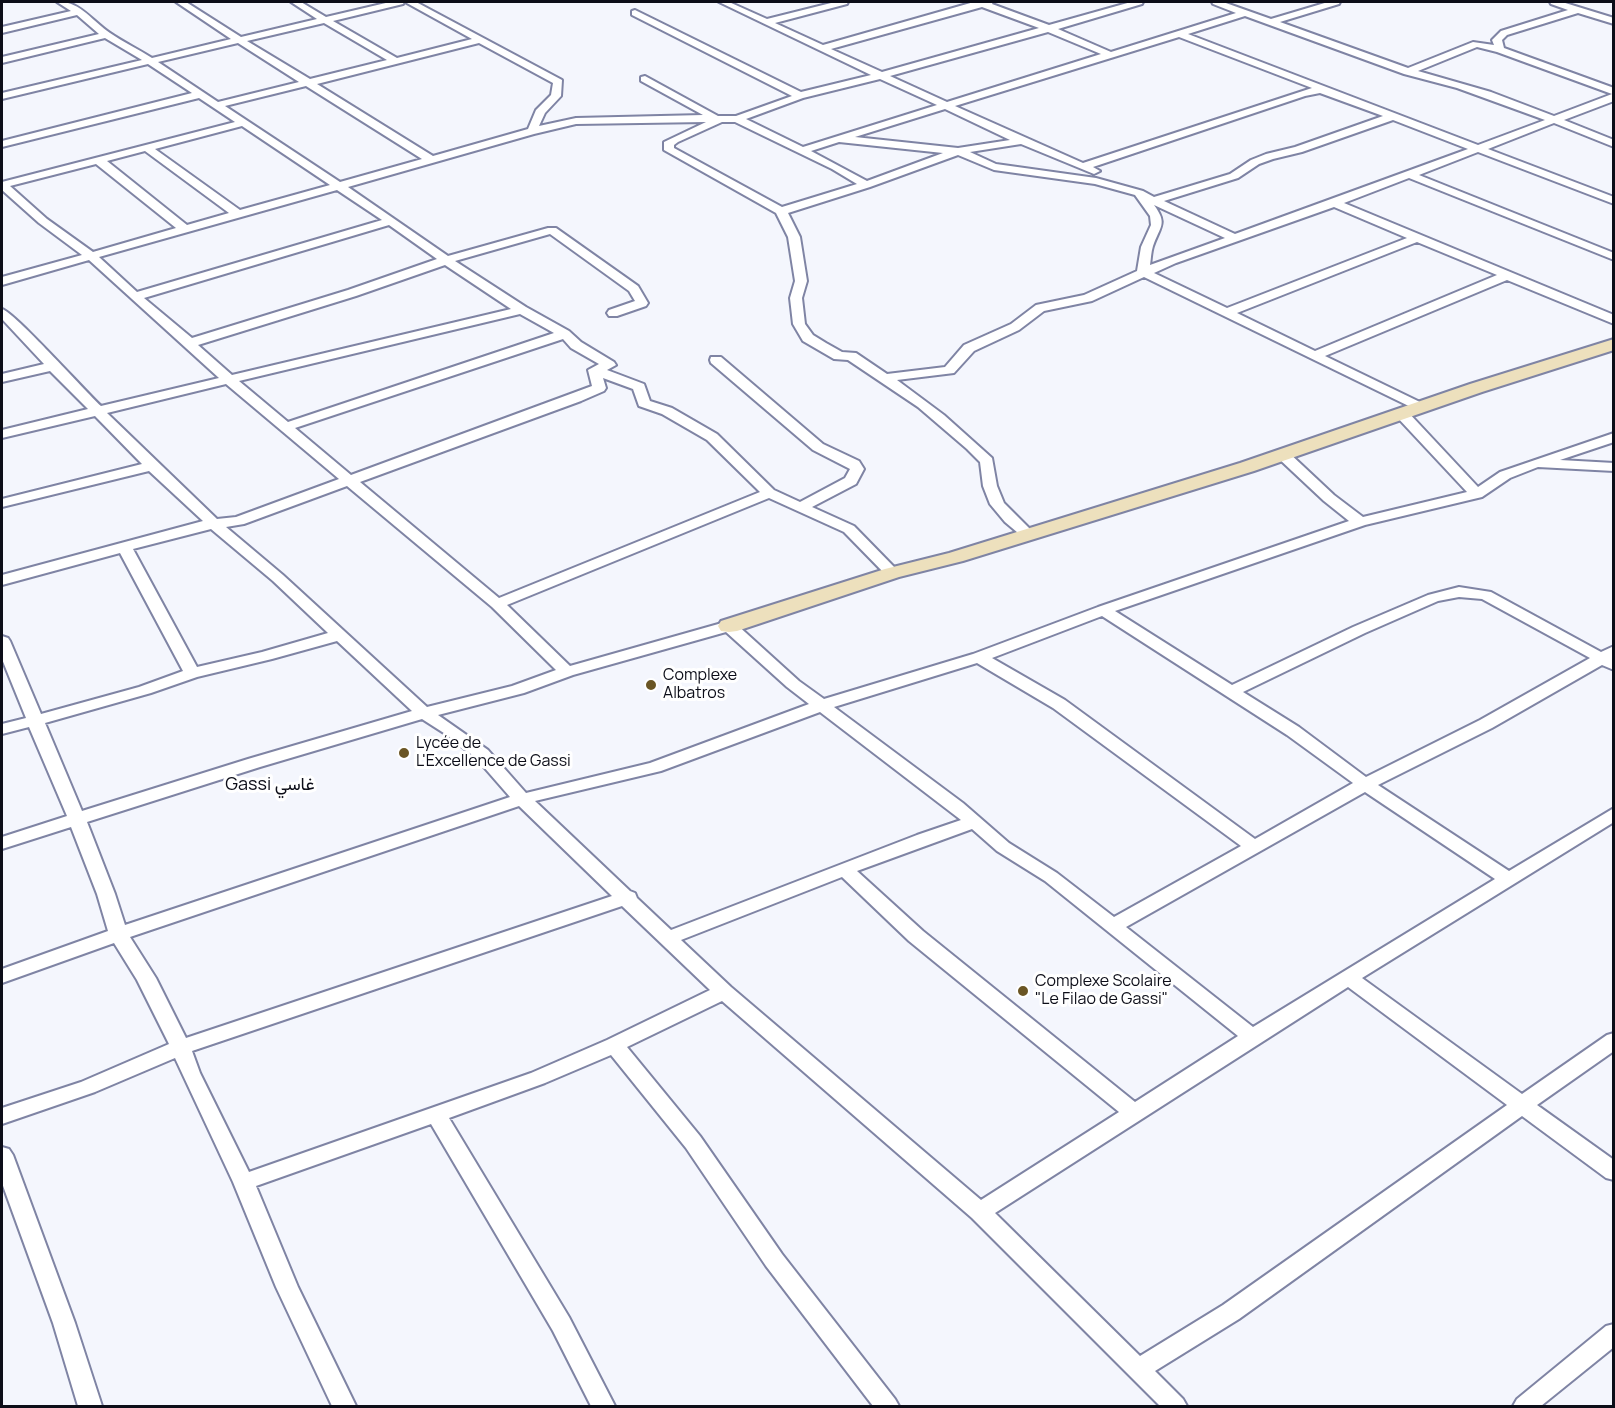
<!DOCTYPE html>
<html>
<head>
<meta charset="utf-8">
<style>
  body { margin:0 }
  #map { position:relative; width:1615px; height:1408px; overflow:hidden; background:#f4f6fd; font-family:Manrope,sans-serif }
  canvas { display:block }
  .frame { position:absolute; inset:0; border:3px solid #0c0d18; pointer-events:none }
</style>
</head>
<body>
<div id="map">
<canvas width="1615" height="1408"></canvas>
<div class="frame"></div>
</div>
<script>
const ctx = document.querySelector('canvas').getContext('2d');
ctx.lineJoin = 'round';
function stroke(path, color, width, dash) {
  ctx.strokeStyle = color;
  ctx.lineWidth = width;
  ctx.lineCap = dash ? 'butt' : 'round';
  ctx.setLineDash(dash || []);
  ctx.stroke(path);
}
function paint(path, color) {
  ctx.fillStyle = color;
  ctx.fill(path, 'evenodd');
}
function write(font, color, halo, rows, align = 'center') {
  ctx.font = font + ' Manrope,Vazirmatn,sans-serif';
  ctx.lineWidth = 6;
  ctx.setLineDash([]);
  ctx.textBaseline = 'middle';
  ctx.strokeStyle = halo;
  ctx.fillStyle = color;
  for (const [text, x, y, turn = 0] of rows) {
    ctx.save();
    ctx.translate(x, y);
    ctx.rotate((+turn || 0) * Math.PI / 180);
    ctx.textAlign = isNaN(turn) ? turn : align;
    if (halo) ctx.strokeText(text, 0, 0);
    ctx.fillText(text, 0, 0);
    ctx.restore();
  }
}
const street = new Path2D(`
  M57,2C79,0 93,22 110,33C123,42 138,49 152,58L231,39L176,2H186L241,37L317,19L291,2H301L326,17L390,2H404L403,4L333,21L397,58L472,39L405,2H416L562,80L561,96L545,113L539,126L576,118L703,115L641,81V77L645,76L718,116H736L792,96L632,15V11L635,10L801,92L871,75L719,2H729L767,19L835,2H848L847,4L775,23L823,45L974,2H993L992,4L1049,25L1131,2H1143L1142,4L1058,29L1111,52L1236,13L1213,4L1212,2H1223L1271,19L1328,2H1340L1339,4L1280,22L1408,68L1473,42L1494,45L1492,40L1501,31L1568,10L1551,4L1550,2H1562L1614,18V24L1578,13L1507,35L1502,40L1504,48L1614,88V101L1564,120L1614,140V147L1554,123L1488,149L1614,197V204L1478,152L1419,175L1614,253V260L1409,178L1344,203L1614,315V324L1507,280L1325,356L1424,404L1426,407L1424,410L1419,411L1144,277L1092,301L1044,311L1019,330L974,351L954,373L897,380L944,415L992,458L997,486L1004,503L1036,535L1029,539L1024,538L1005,522L990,504L983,486L980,462L967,449L918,407L848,360L834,359L803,341L793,324L790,298L795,281L788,237L776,213L664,150V142L706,122L576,124L534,134L348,187L448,256L548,228H556L638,286L648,303L646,306L617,316H609L607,313L609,310L635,301L629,291L550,234L455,261L526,307L569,331L581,342L614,362L616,365L607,370L644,384L650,401L672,408L717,434L774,490L800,502L845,478L850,469L813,450L711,363L710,360L711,357H721L823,444L859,461L864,469L856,484L812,507L854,526L897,570L900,573L897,576H887L844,532L769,498L507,605L570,666L729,621L735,623L799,681L824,699L973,654L1098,607L1349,521L1324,501L1277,457L1275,454L1277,451H1287L1334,495L1363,517L1467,492L1396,416L1394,413L1396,410H1406L1478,487L1500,472L1614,433V442L1560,460L1614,463V471L1538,467L1510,478L1482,497L1365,525L1115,611L1232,685L1353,627L1428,595L1459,587L1491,592L1601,652L1614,646V670L1602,665L1492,728L1378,785L1509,871L1614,808V822L1362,978L1522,1094L1607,1035L1614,1033V1051L1537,1105L1614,1160V1180L1606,1178L1522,1116L1239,1319L1155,1371L1183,1399L1187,1406H1160L972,1218L722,1001L627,1047L700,1136L782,1254L895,1399L899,1406H873L766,1266L686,1148L611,1055L545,1083L449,1118L569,1317L615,1406H591L553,1331L431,1124L256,1186L298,1287L356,1406H332L276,1287L233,1182L175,1058L95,1092L2,1124V1108L81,1082L169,1044L137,980L114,943L2,983V969L108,931L97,894L71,827L2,849V837L67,816L29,727L2,734V724L26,718L2,659V636L8,638L10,641L41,714L139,687L183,671L120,553L2,585V575L203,521L149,471L2,507V499L142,464L95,416L2,438V430L88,409L50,371L2,382V374L44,364L2,319V309C14,312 85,391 101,406L219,378L89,260L2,285V277L82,255L39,223L2,190V182L235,122L199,98L2,147V141L192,93L148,64L2,99V93L142,60L105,38L2,63V57L99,34L77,15L2,33V27L71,11ZM982,7L1039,28L882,72L831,49ZM1245,16L1404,74L1457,88L1545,120L1478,145L1188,34ZM324,23L387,60L310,79L247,41ZM1048,32L1101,54L947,102L890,76ZM1179,37L1312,88L1083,163L955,106ZM238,43L299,82L218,102L158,62ZM479,43L553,83L551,95L536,110L528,129L433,156L317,84ZM1477,47L1497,52L1612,94L1554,116L1491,92L1418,71ZM880,79L937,105L803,147L746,119L803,98ZM306,86L422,159L340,182L225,106ZM1320,93L1383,116L1295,147L1266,154L1251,160L1230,174L1154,197L1143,191L1096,178L996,164L970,152L1021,144L1094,174L1100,171L1093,167L1305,96ZM945,109L1010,140L958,148L855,137ZM1393,120L1468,149L1235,234L1164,201L1238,178L1259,164L1273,159L1302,152ZM722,122H735L832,169L857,184L782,207L674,148V145L678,142ZM242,126L330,185L240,210L155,149ZM839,142L943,153L867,181L811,151ZM145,151L229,213L187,225L107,161ZM958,155L994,170L1095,184L1135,195L1150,216L1151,225L1141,247L1137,271L1084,295L1036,305L1011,324L964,345L945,367L887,374L856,353L842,352L826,343L813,335L805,324L802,298L807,281L800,237L788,213L870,187ZM96,164L176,228L93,252L47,219L10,186ZM337,190L382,220L137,292L99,257ZM1154,205L1225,238L1150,265C1151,259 1151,252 1153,246C1160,226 1168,224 1154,205ZM1334,207L1407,238L1227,308L1154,273L1176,263ZM389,225L437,259L348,290L192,338L144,298ZM1417,242L1497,275L1315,351L1237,313ZM445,265L511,309L232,375L198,345L356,296ZM520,314L554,333L288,422L239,381ZM563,339L571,348L599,364L588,370L592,386L351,475L295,428ZM603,378L633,389L639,406L662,414L707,440L760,492L499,598L360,482L581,401L604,391L606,388ZM226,384L339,479L236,517L217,519L107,413ZM347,486L492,607L556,670L512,686L427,707L283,575L226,527L244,524ZM211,529L273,581L328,633L262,652L197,667L133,549ZM1459,597L1482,599L1590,658L1480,720L1366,777L1299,727L1243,692L1365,633L1438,601ZM1102,616L1287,735L1353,783L1255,839L1065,700L992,658ZM726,632L787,687L809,704L650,763L526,793L488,750L438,715L524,693L573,675ZM337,641L412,711L248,759L82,811L45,723L151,693L197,677L272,659ZM977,663L1053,708L1241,846L1114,917L1057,873L1009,843L963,803L834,707ZM820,712L961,820L917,835L671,930L637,898L635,893L630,891L535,801L661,771ZM422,719L447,735L476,758L510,797L125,925L115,894L87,822L260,767ZM1365,792L1495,879L1253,1027L1126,927ZM519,806L612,896L186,1038L156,978L130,937ZM972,829L997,851L1045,881L1238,1036L1135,1102L923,931L857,871ZM842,877L909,941L1119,1112L981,1200L731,987L681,940ZM622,906L710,990L607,1040L531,1073L249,1172L200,1073L192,1051ZM1348,987L1507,1105L1223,1305L1140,1356L995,1213Z
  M2,1147L9,1149L13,1155L75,1323L102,1406H78L53,1323L2,1183Z
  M1614,1324V1347L1541,1406H1513L1517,1399L1606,1326Z`);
const secondary = new Path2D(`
  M1614,339V350L1482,392L1254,471L963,561L899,577L737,631L729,632L721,631L718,626L721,621L885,569L949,553L1240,463L1470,384Z`);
stroke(street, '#7f84a4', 4);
stroke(secondary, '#7f84a4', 4);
paint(street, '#fff');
paint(secondary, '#ede0bd');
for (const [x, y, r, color] of [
  [651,685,6,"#6a5524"],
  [404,753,6,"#6a5524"],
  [1023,991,6,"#6a5524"]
]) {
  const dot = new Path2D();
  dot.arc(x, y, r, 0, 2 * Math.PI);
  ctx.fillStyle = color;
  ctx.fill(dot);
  stroke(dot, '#fff', 2);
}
write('16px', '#0c0d18', '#fff', [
  ["Complexe",663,676],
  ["Albatros",663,694],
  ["Lycée de",416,744],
  ["L'Excellence de Gassi",416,762],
  ["Complexe Scolaire",1035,982],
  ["\"Le Filao de Gassi\"",1035,1000]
], 'left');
write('18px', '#0c0d18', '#fff', [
  ["Gassi غاسي",270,785]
]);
</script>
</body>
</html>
